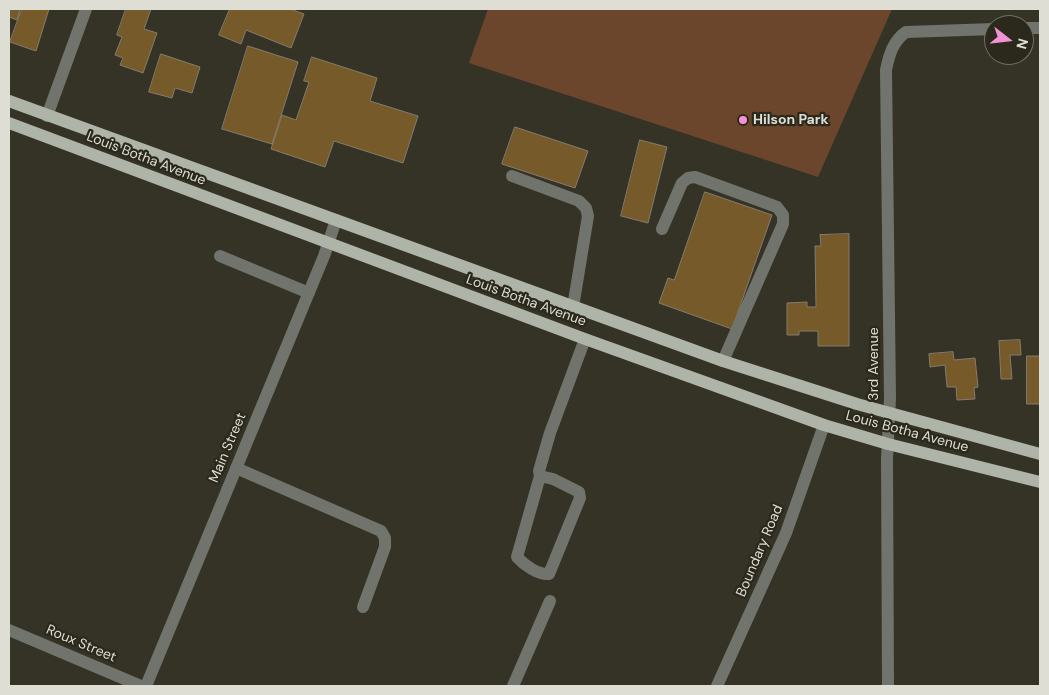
<!DOCTYPE html>
<html>
<head>
<meta charset="utf-8">
<style>
  body { margin:0 }
  #map { position:relative; width:1049px; height:695px; overflow:hidden; background:#343326; font-family:"DM Sans",sans-serif }
  canvas { display:block }
  .frame { position:absolute; inset:0; border:10px solid #deded5; pointer-events:none }
  .north { position:absolute; left:984px; top:15px; width:50px; height:50px; box-sizing:border-box; background:#2a291c; border:1px solid #727166; border-radius:50%; rotate:106deg; font-size:14px; font-weight:700; line-height:20px; text-align:center; color:#deded5 }
  .north::after { content:''; display:block; margin:auto; width:18px; height:22px; background:#f391d5; clip-path:polygon(50% 0,100% 100%,50% 72%,0 100%) }
</style>
</head>
<body>
<div id="map">
<canvas width="1049" height="695"></canvas>
<div class="frame"></div>
<div class="north">N</div>
</div>
<script>
const ctx = document.querySelector('canvas').getContext('2d');
ctx.lineJoin = 'round';
function paint(path, color) {
  ctx.fillStyle = color;
  ctx.fill(path, 'evenodd');
}
function stroke(path, color, width, dash) {
  ctx.strokeStyle = color;
  ctx.lineWidth = width;
  ctx.lineCap = dash ? 'butt' : 'round';
  ctx.setLineDash(dash || []);
  ctx.stroke(path);
}
function write(font, color, halo, rows, align = 'center') {
  ctx.font = font + ' "DM Sans",sans-serif';
  ctx.lineWidth = 4.5;
  ctx.setLineDash([]);
  ctx.textBaseline = 'middle';
  ctx.strokeStyle = halo;
  ctx.fillStyle = color;
  for (const [text, x, y, turn = 0] of rows) {
    ctx.save();
    ctx.translate(x, y);
    ctx.rotate((+turn || 0) * Math.PI / 180);
    ctx.textAlign = isNaN(turn) ? turn : align;
    if (halo) ctx.strokeText(text, 0, 0);
    ctx.fillText(text, 0, 0);
    ctx.restore();
  }
}
paint(new Path2D(`
  M488,9H892L818,177L469,63Z`), '#6b462c');
const building = new Path2D(`
  M9,9H20L17,20L9,17Z
  M22,9H49L36,51L10,42Z
  M126,9H151L144,29L157,33L143,73L120,65L123,58L115,55L122,37L117,35Z
  M230,9H290L304,14L291,48L246,30L241,44L219,35Z
  M248,46L298,62L272,144L222,129Z
  M161,54L200,67L192,93L175,88L172,98L149,92Z
  M312,57L377,78L370,101L418,116L403,163L334,141L325,167L271,149L282,115L296,120L309,82L304,81Z
  M515,127L588,151L575,188L502,164Z
  M640,140L667,147L648,223L621,216Z
  M705,192L772,215L732,329L659,303L668,278L674,280Z
  M849,234V346H818V331H799V335H787V303L807,302V307H816L815,246H821L820,235Z
  M1020,340L1021,355H1010L1012,379H1001L999,341Z
  M953,352L954,360L975,358L978,387L974,388L975,399L957,400L956,387H947L945,365L930,367L929,354Z
  M1027,356H1040V404H1027Z`);
paint(building, '#775a29');
stroke(building, '#847c6e', 1);
stroke(new Path2D(`
  M1024,28H1040
  M47,116L86,9
  M512,176L579,201L586,208L588,216L573,307
  M662,229L682,183L688,178L695,177L777,207L783,215V224L723,361
  M220,256L309,293
  M236,468L381,531L385,538V547L363,607
  M540,476L517,557C524,565 538,575 549,574L580,498L579,492L553,479L540,476L539,471L550,433L585,339
  M9,630L141,686
  M146,686L324,256L336,220
  M513,686L550,601
  M717,686L786,533L824,425
  M888,686L887,459L890,398L886,70C889,55 893,41 906,32L994,29`), '#71746d', 12);
stroke(new Path2D(`
  M9,101L723,361L857,404L1040,454
  M9,123L585,339L824,425L888,444L1040,482`), '#aeb4a7', 12);
for (const [x, y, r, color] of [
  [743,120,5,"#f391d5"]
]) {
  const dot = new Path2D();
  dot.arc(x, y, r, 0, 2 * Math.PI);
  ctx.fillStyle = color;
  ctx.fill(dot);
  stroke(dot, '#2a291c', 2);
}
write('bold 14px', '#deded5', '#2a291c', [
  ["Hilson Park",753,120]
], 'left');
write('14px', '#deded5', '#2a291c', [
  ["Louis Botha Avenue",146,159,21],
  ["Louis Botha Avenue",526,301,20],
  ["3rd Avenue",874,364,-90],
  ["Louis Botha Avenue",907,432,15],
  ["Main Street",228,448,-67],
  ["Boundary Road",760,551,-67],
  ["Roux Street",81,644,23]
]);
</script>
</body>
</html>
